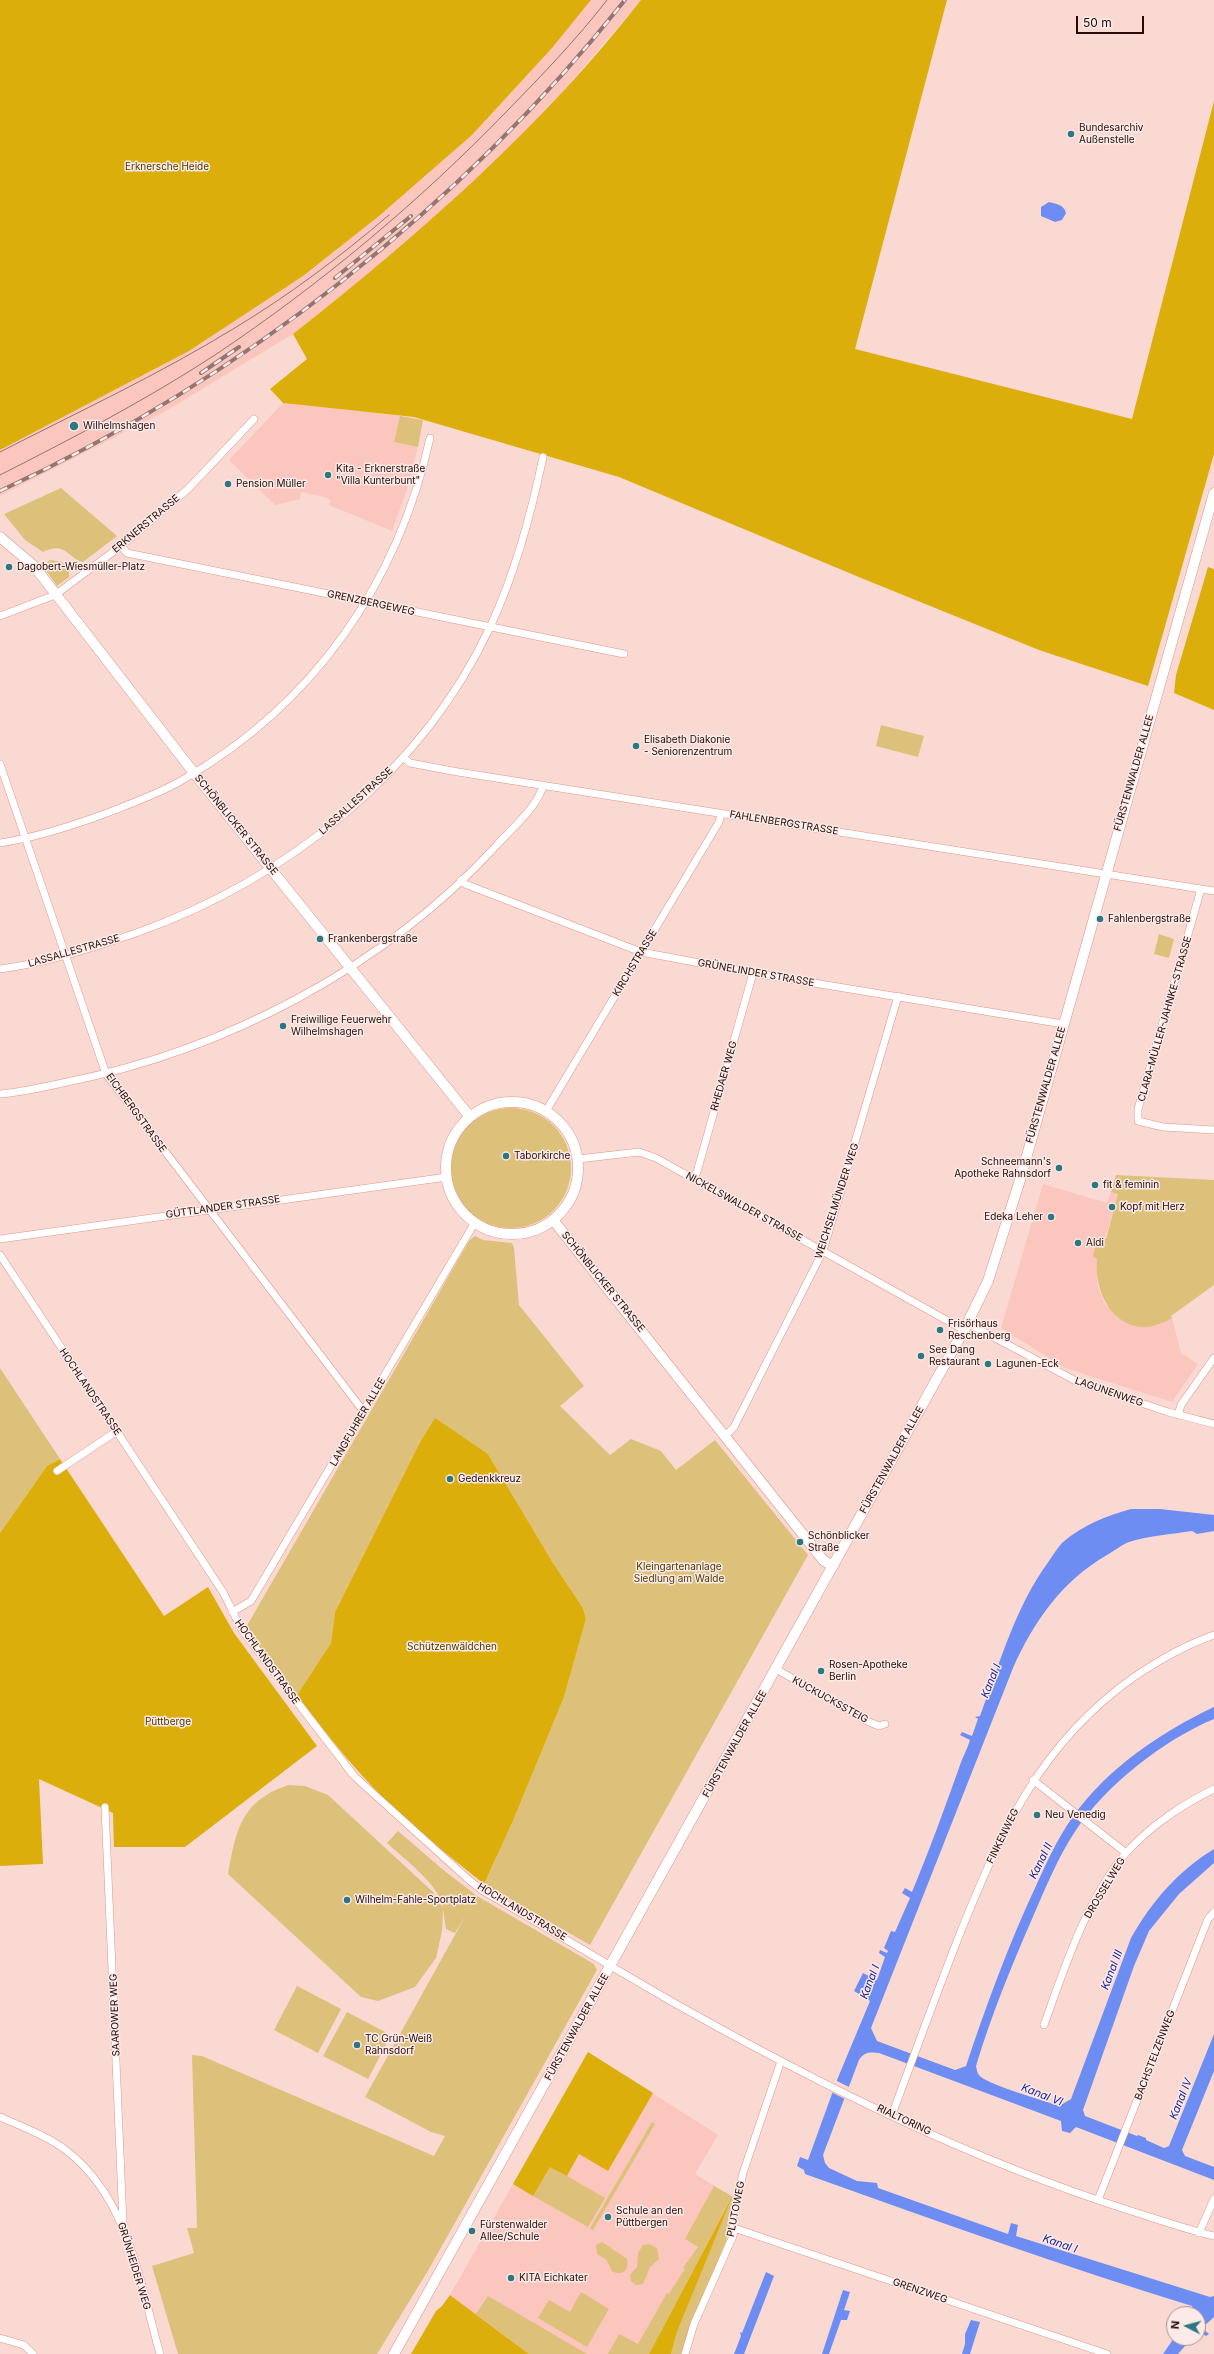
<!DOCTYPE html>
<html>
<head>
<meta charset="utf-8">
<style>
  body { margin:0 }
  #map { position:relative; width:1214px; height:2354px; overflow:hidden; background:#fad9d3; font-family:Inter,sans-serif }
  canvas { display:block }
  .north { position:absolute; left:1166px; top:2306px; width:40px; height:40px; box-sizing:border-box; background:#fbeae7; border:1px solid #a6918e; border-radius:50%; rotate:276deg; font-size:11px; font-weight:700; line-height:16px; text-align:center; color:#260b08 }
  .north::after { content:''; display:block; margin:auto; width:14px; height:18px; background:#2e7681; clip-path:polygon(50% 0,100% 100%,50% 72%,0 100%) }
  .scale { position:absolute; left:1076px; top:16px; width:68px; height:18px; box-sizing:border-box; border:2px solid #260b08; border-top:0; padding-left:5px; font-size:12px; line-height:14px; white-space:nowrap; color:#260b08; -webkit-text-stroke:3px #fbeae7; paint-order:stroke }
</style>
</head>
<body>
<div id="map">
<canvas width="1214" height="2354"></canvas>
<div class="north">N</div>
<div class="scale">50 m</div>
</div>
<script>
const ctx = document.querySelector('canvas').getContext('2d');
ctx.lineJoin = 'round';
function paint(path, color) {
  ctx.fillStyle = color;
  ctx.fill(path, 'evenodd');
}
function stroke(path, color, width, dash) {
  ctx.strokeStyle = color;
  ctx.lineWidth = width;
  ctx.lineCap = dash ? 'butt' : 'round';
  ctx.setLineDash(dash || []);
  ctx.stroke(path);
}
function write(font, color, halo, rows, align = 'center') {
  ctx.font = font + ' Inter,sans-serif';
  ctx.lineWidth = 3;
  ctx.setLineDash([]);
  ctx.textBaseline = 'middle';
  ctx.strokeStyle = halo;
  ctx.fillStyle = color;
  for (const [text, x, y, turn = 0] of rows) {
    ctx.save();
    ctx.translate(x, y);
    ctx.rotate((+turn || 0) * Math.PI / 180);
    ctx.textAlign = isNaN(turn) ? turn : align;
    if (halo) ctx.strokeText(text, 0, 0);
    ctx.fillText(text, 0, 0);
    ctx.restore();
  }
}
paint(new Path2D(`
  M591,0H641L564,90L496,161L448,205L358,282L293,334L164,412L0,496V450L189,351L303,276L379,216L472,135L552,48Z
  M283,403L400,416L394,442L418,447L407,490L392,531L329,505L331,500L324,497L301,492L300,499L275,505L229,460Z
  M1043,1184L1107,1203L1111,1192L1118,1194L1105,1239L1097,1259V1285L1106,1306L1169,1320L1172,1318L1181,1353L1198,1364L1172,1402L1065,1368L1001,1328Z
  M588,2052L718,2135L695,2174L732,2197L649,2354H529L450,2295Z`), '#fbc6bd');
paint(new Path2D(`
  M400,416L423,420L418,447L394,442Z
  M61,488L117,536L83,562C67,558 66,541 43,552L25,540L4,514Z
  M50,560L62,562L69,572V577L57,586L43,566Z
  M881,725L924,736L918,757L876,746Z
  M1159,934L1174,939L1169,958L1154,954Z
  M451 1168a60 60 0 1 1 120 0a60 60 0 1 1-120 0Z
  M1116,1175L1214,1180V1285L1171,1316L1172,1318C1126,1346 1093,1303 1097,1259L1093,1256L1098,1237L1106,1239L1118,1194L1111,1192Z
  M475,1236L483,1240L512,1243L514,1248L519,1305L584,1386L560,1406L610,1455L631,1439L661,1451L676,1470L715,1440L808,1555L590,1945L484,1884L513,1821L564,1697L586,1619L583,1608L553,1563L488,1454L435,1419L420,1442L335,1612L331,1643L297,1695L245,1629L469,1241Z
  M0,1368L60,1459L47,1466L0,1533Z
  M288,1785L305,1786L328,1795L433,1892L443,1908C441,1886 403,1858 387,1843L398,1831L441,1868L477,1896L594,1964L597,1970L429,2269L377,2354H178L152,2266L194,2253L187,2228H197L192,2055L202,2056L434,2156L445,2136L431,2132L365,2097L466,1915L455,1933L446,1929L443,1909L442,1931L436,1958L415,1987L378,2001L361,1997L228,1874C236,1830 241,1801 288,1785Z
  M297,1986L341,2009L318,2053L274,2030Z
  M347,2012L391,2035L368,2079L323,2056Z
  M652,2122L655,2124L593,2230L590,2228Z
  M550,2166L605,2198L588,2227L533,2196Z
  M714,2186L735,2198L726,2241L692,2323L683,2354H671L677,2332L729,2202L649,2354H608L619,2334L638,2344L667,2293L669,2294L685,2269L683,2268L698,2247L685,2239Z
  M602,2242L627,2259C630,2270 622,2277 612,2271L606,2259L597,2254L596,2245Z
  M649,2244L657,2248L659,2259L650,2267L643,2284L636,2285L631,2281L630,2275L637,2267L638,2253L643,2245Z
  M581,2292L609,2309L587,2347L538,2318L549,2300L570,2312Z
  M488,2296L587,2354H529L476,2314Z`), '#ddc17a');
paint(new Path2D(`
  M0,0H591L552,48L472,135L379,216L303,276L189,351L0,450Z
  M641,0H947L855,349L1132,419L1214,101V454L1148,686L1039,650L866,580L619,477L414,417L283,403L270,389L307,359L293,334C420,234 542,127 641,0Z
  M1208,567L1214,569V710L1174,693L1176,675Z
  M435,1418L488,1454L553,1563L583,1608L586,1619L564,1697L513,1821L484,1884C456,1861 427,1839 401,1815C362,1779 329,1738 297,1695L331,1643L335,1612L420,1442Z
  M60,1459L164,1616L208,1587L234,1633L317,1746L185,1847H114L113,1813L39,1779L43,1864L0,1866V1533L47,1466Z
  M588,2052L653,2093L608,2171L579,2154L567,2176L550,2167L533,2196L513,2184Z
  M732,2197L677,2332L671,2354H649Z
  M450,2295L529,2354H411L436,2311L442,2306Z`), '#dcae0b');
paint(new Path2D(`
  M1049,202C1057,204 1064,205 1066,213L1062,220L1055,222L1041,216V207Z
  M1131,1509H1160L1214,1515V1531L1197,1534L1192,1531C1173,1534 1146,1536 1129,1542C1121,1545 1114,1551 1107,1555C1062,1581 1034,1621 1013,1668L871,2028L877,2041L955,2070L966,2066C986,2006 1008,1946 1035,1888C1046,1864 1057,1839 1072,1818C1106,1769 1161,1732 1214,1707V1719C1165,1739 1105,1786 1076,1830C1058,1857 1045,1889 1032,1919C1011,1967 991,2016 976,2066C977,2070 977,2074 981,2077C995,2087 1040,2099 1059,2106L1071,2099L1131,1938C1152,1901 1178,1871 1214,1849V1863L1179,1894L1149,1931L1134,1966L1083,2110L1085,2116L1137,2136L1138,2135L1146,2138V2140L1164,2148L1169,2146L1214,2034V2071L1182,2150L1185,2156L1214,2167V2180L1076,2127L1070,2133L1062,2131L1061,2121L879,2053C870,2052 864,2052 859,2060L823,2155L825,2163L829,2168L857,2181L877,2183L878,2188L1008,2234L1011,2223L1018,2225L1016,2236L1210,2297L1214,2296V2317L1202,2328L1209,2334L1206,2336L1198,2331V2314H1194L1192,2306C1062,2266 934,2220 805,2174L804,2170L797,2166L800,2157L808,2160L837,2080L870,2001L854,1991L863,1973L877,1980L885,1957L879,1953L880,1950L887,1953L888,1951L884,1948L891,1931L895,1932L910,1898L902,1893L905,1888L912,1892C929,1851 944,1810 959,1768C962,1758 967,1750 970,1740L960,1735L962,1732L972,1736L978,1719L975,1717L980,1716C1000,1663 1015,1607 1049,1561C1053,1555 1058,1547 1063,1542C1083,1525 1106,1516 1131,1509Z
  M766,2272L774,2276L744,2354H734L741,2336L740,2332L742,2333Z
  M843,2290L850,2292L844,2310L850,2311L847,2320H841L829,2354H822Z
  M971,2320L980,2322L970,2354H962L965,2344V2334Z
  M1174,2338H1192L1178,2354H1163Z`), '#6e8df3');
paint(new Path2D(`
  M835,2080L851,2088L847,2100L831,2092Z`), '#fad9d3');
const street = new Path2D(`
  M121,546L127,553L624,654
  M0,616L55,595L121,546L188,489L254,419
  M403,757L410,763L458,772L1214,891
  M0,764L106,1074L364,1412
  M0,843C40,837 78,824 115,810C139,800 163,792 184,779C314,704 398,583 430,438
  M461,880L465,884L641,952L753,973L1063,1024
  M1201,889L1138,1109V1121L1163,1127L1214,1130
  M0,969C46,963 92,948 136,933C286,880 423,772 491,625C516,571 531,515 543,457
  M0,1094C23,1092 45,1087 67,1082C226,1050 385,967 496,846C510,830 539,806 543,785
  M546,1111L719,822L721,814
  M578,1159L639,1152L656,1158L964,1330
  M693,1179L697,1172L753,973
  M0,1239L447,1177
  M0,1255L223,1592L242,1630L354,1776L469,1880L483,1891C548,1928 611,1967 676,2004C820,2085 971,2160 1128,2210C1157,2219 1185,2229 1214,2236
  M967,1323L1076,1381L1168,1412L1214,1424
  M1178,1415L1181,1405L1214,1358
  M725,1436L734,1427L823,1251L898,996
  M57,1471L117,1431
  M232,1612L251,1601L474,1224
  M776,1669L867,1721L879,1726L885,1724
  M1033,1780L1126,1853
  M105,1807L123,2223
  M1044,2025C1064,1969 1087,1898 1126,1853C1149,1827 1183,1804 1214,1789
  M892,2115C914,2055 936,1995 959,1936C1001,1832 1039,1744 1134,1677C1159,1660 1185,1645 1214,1635
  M0,2117C23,2127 47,2136 67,2151C129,2199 140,2284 160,2354
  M1098,2200L1208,1919L1214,1912
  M734,2228L1107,2354
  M1199,2233L1214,2199
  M0,2338L24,2345L33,2354
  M685,2354L694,2324L733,2236L734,2228L732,2221L743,2173L781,2061`);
const secondary = new Path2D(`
  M0,537L34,566L194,773L470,1117
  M446 1168a66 66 0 1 1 132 0a66 66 0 1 1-132 0Z
  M553,1220L824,1561L833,1566
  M394,2354L964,1330L988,1281L1020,1180L1214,493`);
stroke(street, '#e1958a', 8);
stroke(secondary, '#e1958a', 11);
stroke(street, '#fff', 7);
stroke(secondary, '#fff', 10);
stroke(new Path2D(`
  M0,452C78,412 158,375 233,329C288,296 340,257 389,215
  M0,475C73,438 146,400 215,355C321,284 419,202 508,110C542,75 577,39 607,0`), '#937571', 1);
const rail = new Path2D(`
  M335,278L411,216
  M201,373L239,347
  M0,491C242,379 460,208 625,0`);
stroke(rail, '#937571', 4);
stroke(rail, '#fbeae7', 2.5, [8]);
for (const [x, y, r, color] of [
  [1071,134,4,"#2e7681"],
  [74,426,5,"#2e7681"],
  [328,475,4,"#2e7681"],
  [228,484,4,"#2e7681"],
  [9,567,4,"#2e7681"],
  [636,746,4,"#2e7681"],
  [1100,919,4,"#2e7681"],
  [320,939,4,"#2e7681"],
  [283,1026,4,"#2e7681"],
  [506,1156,4,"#2e7681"],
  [1059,1168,4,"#2e7681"],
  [1095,1185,4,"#2e7681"],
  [1112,1207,4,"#2e7681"],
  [1051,1217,4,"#2e7681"],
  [1078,1243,4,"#2e7681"],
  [940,1330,4,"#2e7681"],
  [921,1356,4,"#2e7681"],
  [988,1364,4,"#2e7681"],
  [450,1479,4,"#2e7681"],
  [800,1542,4,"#2e7681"],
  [821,1671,4,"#2e7681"],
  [1037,1815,4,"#2e7681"],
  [347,1900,4,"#2e7681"],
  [357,2045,4,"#2e7681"],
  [608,2217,4,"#2e7681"],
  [472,2231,4,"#2e7681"],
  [511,2278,4,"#2e7681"]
]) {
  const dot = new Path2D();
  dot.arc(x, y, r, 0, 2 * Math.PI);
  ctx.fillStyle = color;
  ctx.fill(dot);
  stroke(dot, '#fbeae7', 1.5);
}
write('10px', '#260b08', '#fbeae7', [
  ["Bundesarchiv",1079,128],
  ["Außenstelle",1079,140],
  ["Wilhelmshagen",83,426],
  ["Kita - Erknerstraße",336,469],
  ["\"Villa Kunterbunt\"",336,481],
  ["Pension Müller",236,484],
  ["Dagobert-Wiesmüller-Platz",17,567],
  ["Elisabeth Diakonie",644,740],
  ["- Seniorenzentrum",644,752],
  ["Fahlenbergstraße",1108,919],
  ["Frankenbergstraße",328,939],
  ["Freiwillige Feuerwehr",291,1020],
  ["Wilhelmshagen",291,1032],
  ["Taborkirche",514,1156],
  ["Schneemann's",1051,1162,"right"],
  ["Apotheke Rahnsdorf",1051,1174,"right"],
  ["fit & feminin",1103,1185],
  ["Kopf mit Herz",1120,1207],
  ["Edeka Leher",1043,1217,"right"],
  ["Aldi",1086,1243],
  ["Frisörhaus",948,1324],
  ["Reschenberg",948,1336],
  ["See Dang",929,1350],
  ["Restaurant",929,1362],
  ["Lagunen-Eck",996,1364],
  ["Gedenkkreuz",458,1479],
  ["Schönblicker",808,1536],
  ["Straße",808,1548],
  ["Rosen-Apotheke",829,1665],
  ["Berlin",829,1677],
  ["Neu Venedig",1045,1815],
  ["Wilhelm-Fahle-Sportplatz",355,1900],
  ["TC Grün-Weiß",365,2039],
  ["Rahnsdorf",365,2051],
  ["Schule an den",616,2211],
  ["Püttbergen",616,2223],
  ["Fürstenwalder",480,2225],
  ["Allee/Schule",480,2237],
  ["KITA Eichkater",519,2278]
], 'left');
write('10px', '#4e3b00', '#fbeae7', [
  ["Erknersche Heide",167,167],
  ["Kleingartenanlage",679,1567],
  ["Siedlung am Walde",679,1579],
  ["Schützenwäldchen",452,1647],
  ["Püttberge",168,1722]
]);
write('10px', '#260b08', '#fbeae7', [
  ["ERKNERSTRASSE",146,524,-40],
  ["GRENZBERGEWEG",371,603,12],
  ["FÜRSTENWALDER ALLEE",1134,773,-74],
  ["LASSALLESTRASSE",356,801,-42],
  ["FAHLENBERGSTRASSE",784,823,9],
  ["SCHÖNBLICKER STRASSE",236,825,51],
  ["LASSALLESTRASSE",74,951,-16],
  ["KIRCHSTRASSE",635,963,-59],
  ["GRÜNELINDER STRASSE",756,973,10],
  ["CLARA-MÜLLER-JAHNKE-STRASSE",1165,1019,-74],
  ["RHEDAER WEG",724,1076,-74],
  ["FÜRSTENWALDER ALLEE",1046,1085,-74],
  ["EICHBERGSTRASSE",136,1113,54],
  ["WEICHSELMÜNDER WEG",837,1201,-72],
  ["GÜTTLANDER STRASSE",223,1207,-8],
  ["NICKELSWALDER STRASSE",744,1207,29],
  ["SCHÖNBLICKER STRASSE",603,1282,51],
  ["HOCHLANDSTRASSE",90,1392,56],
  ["LAGUNENWEG",1109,1392,19],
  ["LANGFUHRER ALLEE",358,1422,-60],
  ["FÜRSTENWALDER ALLEE",892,1460,-61],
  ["HOCHLANDSTRASSE",267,1662,54],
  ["KUCKUCKSSTEIG",830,1700,29],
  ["FÜRSTENWALDER ALLEE",735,1744,-61],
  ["FINKENWEG",1003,1836,-64],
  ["DROSSELWEG",1105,1888,-59],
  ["HOCHLANDSTRASSE",522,1912,31],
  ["SAAROWER WEG",115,2015,-92],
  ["FÜRSTENWALDER ALLEE",577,2027,-61],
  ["BACHSTELZENWEG",1155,2055,-69],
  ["RIALTORING",904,2120,25],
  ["PLUTOWEG",736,2209,-79],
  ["GRÜNHEIDER WEG",134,2266,73],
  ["GRENZWEG",920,2291,19]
]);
write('italic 11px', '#1a2298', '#fbeae7', [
  ["Kanal I",991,1681,-68],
  ["Kanal II",1041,1861,-64],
  ["Kanal III",1112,1970,-69],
  ["Kanal I",870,1982,-69],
  ["Kanal VI",1042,2095,21],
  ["Kanal IV",1181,2099,-68],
  ["Kanal I",1060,2244,19]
]);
</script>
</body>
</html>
